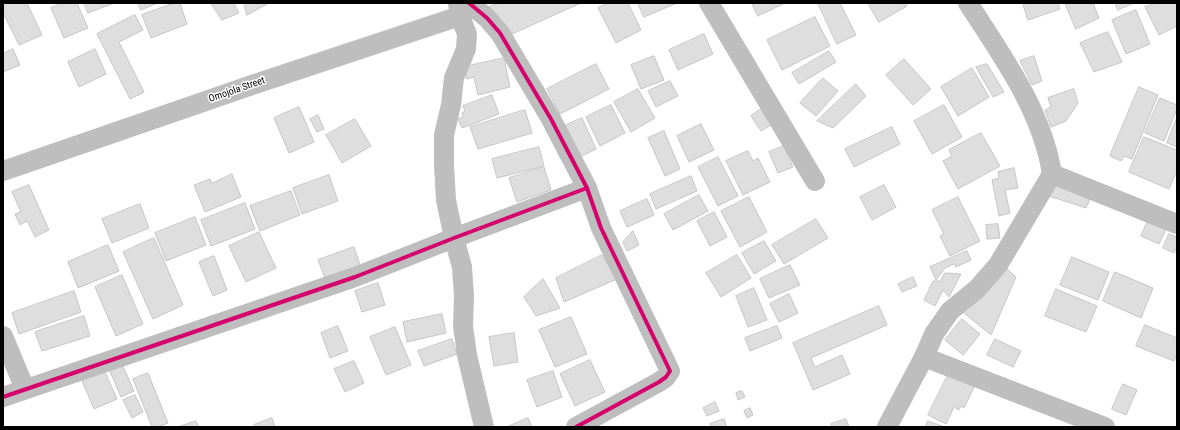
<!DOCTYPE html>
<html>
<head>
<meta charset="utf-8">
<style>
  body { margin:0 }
  #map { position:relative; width:1180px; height:430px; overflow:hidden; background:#fff; font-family:"Roboto Condensed",sans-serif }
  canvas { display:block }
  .frame { position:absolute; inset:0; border:4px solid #000; pointer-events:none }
</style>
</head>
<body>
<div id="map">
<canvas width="1180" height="430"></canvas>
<div class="frame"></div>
</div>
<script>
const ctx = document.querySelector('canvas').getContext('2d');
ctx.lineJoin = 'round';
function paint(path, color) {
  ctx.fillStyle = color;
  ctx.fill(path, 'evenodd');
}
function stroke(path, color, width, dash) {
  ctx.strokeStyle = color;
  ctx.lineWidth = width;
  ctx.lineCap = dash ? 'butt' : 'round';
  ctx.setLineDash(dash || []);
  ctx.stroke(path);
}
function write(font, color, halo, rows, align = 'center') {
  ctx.font = font + ' "Roboto Condensed",sans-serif';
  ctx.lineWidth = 3;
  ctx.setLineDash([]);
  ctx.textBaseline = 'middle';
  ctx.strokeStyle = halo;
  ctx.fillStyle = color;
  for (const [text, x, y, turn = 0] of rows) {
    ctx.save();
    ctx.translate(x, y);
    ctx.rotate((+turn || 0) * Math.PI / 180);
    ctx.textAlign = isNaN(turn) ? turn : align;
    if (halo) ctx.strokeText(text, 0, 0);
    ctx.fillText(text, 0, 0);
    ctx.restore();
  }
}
const building = new Path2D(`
  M3,3H27L42,35L19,45L3,13Z
  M62,3H77L88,28L64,38L51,8Z
  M84,3H114L88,13Z
  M138,3H157L141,10Z
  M174,3H180L187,24L151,38L142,15Z
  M211,3H234L239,13L222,20Z
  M244,3H269L247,15Z
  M499,3H581L512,34L489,7Z
  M609,3H628L641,30L616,43L598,8Z
  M638,3H677L644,17Z
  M752,3H785L758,16Z
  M818,3H840L856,35L837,44Z
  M868,3H905L907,6L879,22Z
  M1023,3H1058L1060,9L1028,20Z
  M1065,3H1093L1099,18L1076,29Z
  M1115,3H1134L1118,10Z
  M1155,3H1177V26L1159,35L1145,7Z
  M1136,10L1150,44L1126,54L1112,20Z
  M135,15L143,30L119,42L144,92L130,99L97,34Z
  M815,17L830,46L782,70L767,40Z
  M1108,32L1122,62L1094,72L1080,43Z
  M704,34L713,54L678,70L669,50Z
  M13,49L20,65L3,72V54Z
  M95,49L106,74L79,87L68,62Z
  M829,51L836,62L799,84L792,73Z
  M654,56L664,80L641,89L631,65Z
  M1034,56L1042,81L1032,85L1020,61Z
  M504,58L510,87L478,95L474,77L467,79L464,67Z
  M904,59L931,89L913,105L886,75Z
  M596,64L609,89L560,114L547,89Z
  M987,64L1004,92L993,97L976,67Z
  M972,68L989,97L958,116L941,87Z
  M823,78L838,91L816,116L800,103Z
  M670,81L678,96L656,107L648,91Z
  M856,84L866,96L833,128L817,121Z
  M1139,87L1158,95L1132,159L1124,156L1121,161L1110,156Z
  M638,89L655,118L631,132L614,102Z
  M1074,89L1078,103L1066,121L1051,127L1045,110L1051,107L1048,98Z
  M492,95L499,114L462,128L458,119L463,117L462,113L465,111L463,106Z
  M1160,98L1177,105V109L1164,141L1145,133Z
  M611,105L625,133L600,146L586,117Z
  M944,105L962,137L932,154L914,121Z
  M299,107L314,142L289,153L274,118Z
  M761,109L771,125L761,131L751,116Z
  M525,110L532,133L478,149L470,127Z
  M318,115L324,129L317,132L310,119Z
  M1177,117V147L1167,143Z
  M582,118L596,149L578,158L564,126Z
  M355,119L371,146L342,163L326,135Z
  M701,124L714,150L689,162L677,136Z
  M892,127L900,144L854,167L845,149Z
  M664,131L680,169L665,176L648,138Z
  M981,133L1000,166L958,189L943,161L952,156L949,150Z
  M1144,137L1177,150V170L1169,189L1129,172Z
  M784,146L793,167L778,173L769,152Z
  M539,147L544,166L497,178L492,159Z
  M748,151L753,161L758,158L770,182L743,195L726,161Z
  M718,157L738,196L718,206L698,167Z
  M544,167L551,190L517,202L509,178Z
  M1014,168L1018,188L1005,190L1010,213L999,216L992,180L999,178L998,172Z
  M232,174L241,197L205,212L194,185L210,179L212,183Z
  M329,175L338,201L302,214L293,188Z
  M691,176L697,191L656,209L650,194Z
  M1053,184L1091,197L1086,208L1049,196Z
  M29,185L49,230L35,237L27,221L20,225L15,214L21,212L12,192Z
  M884,185L896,207L872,220L860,197Z
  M291,191L300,215L260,231L250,206Z
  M699,195L708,211L673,230L664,214Z
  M749,197L767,232L740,247L721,211Z
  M958,197L980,241L950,256L940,236L944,234L932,210Z
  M647,199L654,215L627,227L620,211Z
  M245,203L255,229L211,246L201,220Z
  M140,204L149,228L112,243L102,219Z
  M714,212L727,237L710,246L697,221Z
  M195,217L206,245L166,261L155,233Z
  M816,219L828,238L784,264L772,245Z
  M1148,221L1166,229L1159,244L1141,236Z
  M998,224L1000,238L987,239L986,225Z
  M633,231L639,245L627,251L623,242Z
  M259,232L276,268L246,282L229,246Z
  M1169,234L1177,237V247L1174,253L1163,248Z
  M154,238L183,305L153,319L123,252Z
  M764,241L776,261L754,274L742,253Z
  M108,245L119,271L78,288L68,262Z
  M354,247L360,265L325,278L318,260Z
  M967,251L971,260L956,267L954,264L945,268L936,280L930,267Z
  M602,255L617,279L564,302L556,278Z
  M737,255L751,278L721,297L706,273Z
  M214,256L227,290L213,296L199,262Z
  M1072,257L1109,272L1098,300L1060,285Z
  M790,265L800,285L769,298L760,279Z
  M1004,266L1016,277L991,335L964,313Z
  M1115,272L1153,288L1141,318L1103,301Z
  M945,273L961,274L949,297L943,290L935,306L924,300L933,281H940Z
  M122,275L143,324L116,336L95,287Z
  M913,277L917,286L902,292L898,284Z
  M543,279L560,308L536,316L524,297Z
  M378,283L385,305L362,312L355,291Z
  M754,288L767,320L748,327L736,296Z
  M1056,289L1097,306L1086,332L1045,316Z
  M74,291L81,312L19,334L12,313Z
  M789,294L798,313L779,322L770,304Z
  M879,306L887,325L811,358L815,367L842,355L850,374L813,390L793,343Z
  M442,314L446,333L407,342L403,322Z
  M84,316L90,336L42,351L35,332Z
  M571,317L587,354L555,367L539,330Z
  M962,319L980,334L963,355L945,340Z
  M1145,325L1177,338V354L1174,361L1136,346Z
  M338,326L348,351L330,358L321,333Z
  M777,326L782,338L750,351L745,338Z
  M395,327L411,365L386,375L370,337Z
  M514,333L518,362L494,366L489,337Z
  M452,339L457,354L424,366L418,351Z
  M995,339L1021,351L1013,367L987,355Z
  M590,360L605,392L575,406L560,374Z
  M354,361L364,383L345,392L334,369Z
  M122,364L134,391L121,397L109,369Z
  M553,371L562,397L537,407L527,380Z
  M105,372L117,399L94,409L82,381Z
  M148,373L168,423L158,427H152L133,379Z
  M949,373L975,385L964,408L961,406L959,410L954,407L946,424L928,415Z
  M1123,384L1137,390L1126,415L1112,409Z
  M742,391L745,397L738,400L736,393Z
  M135,395L143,412L132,418L123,400Z
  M715,402L719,411L707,416L703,408Z
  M750,408L753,415L747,418L744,411Z
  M272,418L275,427H255L254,425Z
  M528,418L532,427H507Z
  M724,419L727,427H711L710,424Z
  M846,419L849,427H832L831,424Z
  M196,421L199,427H178Z
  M928,421L945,427H925Z`);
paint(building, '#dedede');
stroke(building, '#c6c6c6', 1);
stroke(new Path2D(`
  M469,3L487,18L500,33L551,119L587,188L601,228L670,371L666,377L659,382L576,427
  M709,3L815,181
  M460,16L467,34L466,49L454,78L451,105L444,135V165L446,200L454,238L462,267L464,296L463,326L467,355L484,427
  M3,171L252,85L460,16L458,3
  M1052,174L1177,224
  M3,336L25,389
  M924,357L1105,427
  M3,397L355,277L454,238L587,188
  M887,427L924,357L934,334L950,311L977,289L998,265L1052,174C1042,110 1002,56 968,3`), '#bebebe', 20);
stroke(new Path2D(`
  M469,3L487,18L500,33L551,119L587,188L601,228L670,371L666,377L659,382L576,427
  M3,397L355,277L454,238L587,188`), '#d6006c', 4);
write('10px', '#000', '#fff', [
  ["Omojola Street",237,90,-19]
]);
</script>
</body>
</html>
